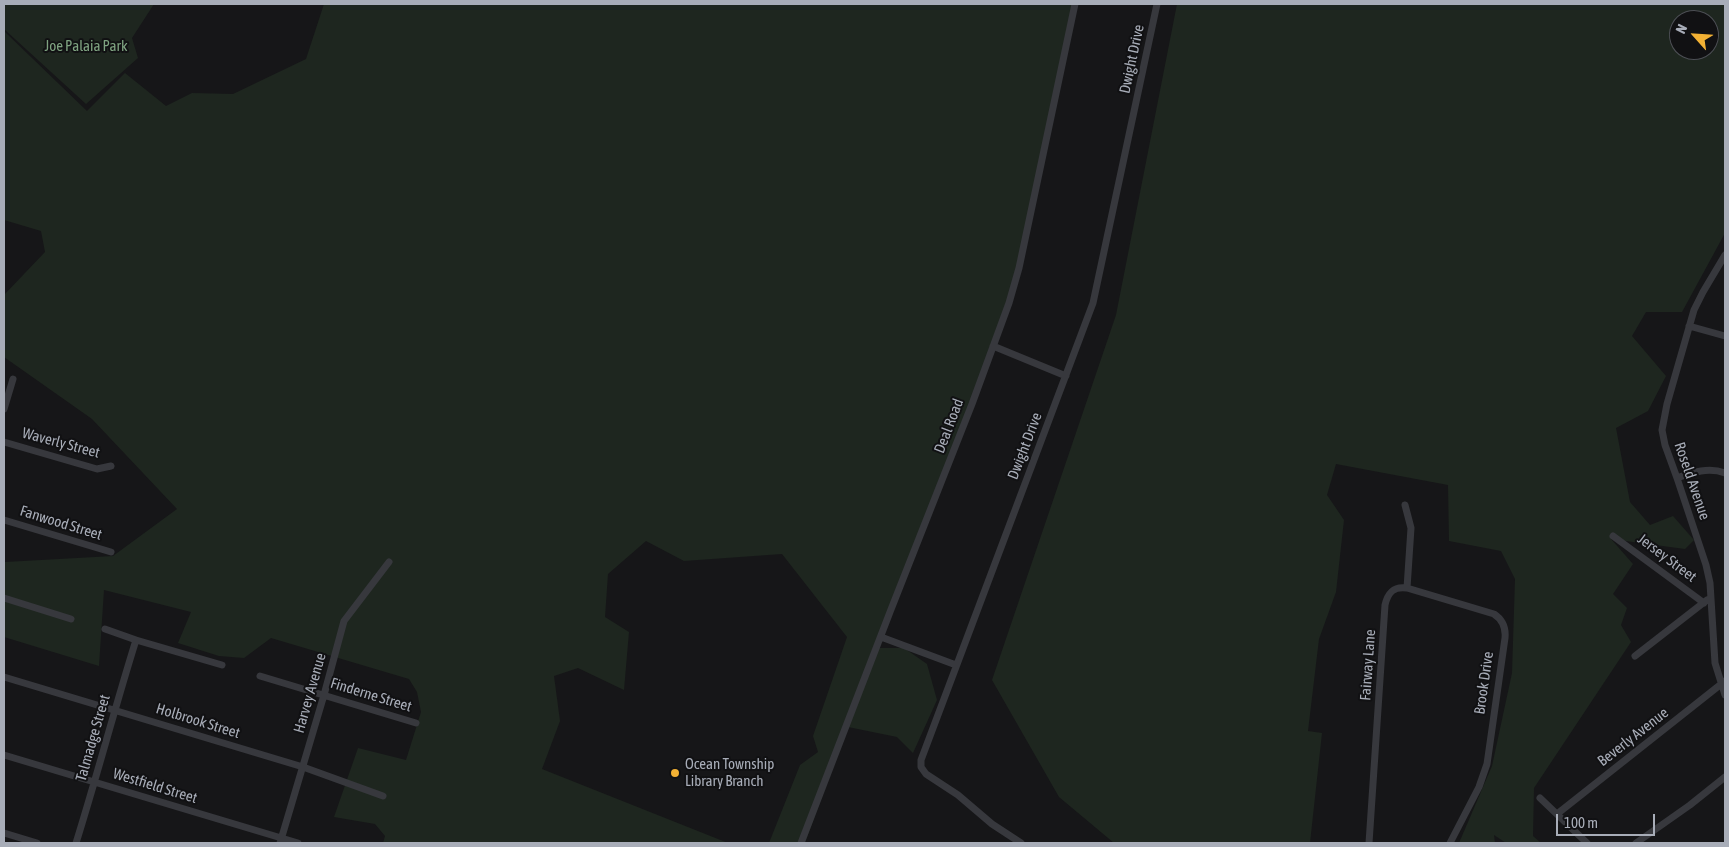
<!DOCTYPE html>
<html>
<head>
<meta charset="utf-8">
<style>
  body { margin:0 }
  #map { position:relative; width:1729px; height:847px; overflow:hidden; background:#161618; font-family:"Asap Condensed",sans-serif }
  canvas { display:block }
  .frame { position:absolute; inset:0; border:5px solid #a8adb8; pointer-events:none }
  .north { position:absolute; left:1669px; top:10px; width:50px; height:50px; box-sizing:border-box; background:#111113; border:1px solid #4d4f55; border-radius:50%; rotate:296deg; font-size:14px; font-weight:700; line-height:20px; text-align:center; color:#a8adb8 }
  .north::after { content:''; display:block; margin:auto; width:18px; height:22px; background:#f2b134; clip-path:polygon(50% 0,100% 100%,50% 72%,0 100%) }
  .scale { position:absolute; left:1556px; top:814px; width:99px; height:22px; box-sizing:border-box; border:2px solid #a8adb8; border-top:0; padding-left:6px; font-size:15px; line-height:18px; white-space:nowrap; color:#a8adb8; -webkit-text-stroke:4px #111113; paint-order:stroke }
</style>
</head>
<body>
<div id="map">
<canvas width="1729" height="847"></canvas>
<div class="frame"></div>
<div class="north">N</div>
<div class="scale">100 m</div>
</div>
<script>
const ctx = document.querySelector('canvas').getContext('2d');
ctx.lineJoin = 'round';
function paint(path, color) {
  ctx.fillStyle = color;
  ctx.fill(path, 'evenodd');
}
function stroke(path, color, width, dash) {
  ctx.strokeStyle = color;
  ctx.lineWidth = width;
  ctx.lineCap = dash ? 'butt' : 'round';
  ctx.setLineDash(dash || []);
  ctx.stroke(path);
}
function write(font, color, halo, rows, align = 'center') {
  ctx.font = font + ' "Asap Condensed",sans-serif';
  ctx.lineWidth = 4;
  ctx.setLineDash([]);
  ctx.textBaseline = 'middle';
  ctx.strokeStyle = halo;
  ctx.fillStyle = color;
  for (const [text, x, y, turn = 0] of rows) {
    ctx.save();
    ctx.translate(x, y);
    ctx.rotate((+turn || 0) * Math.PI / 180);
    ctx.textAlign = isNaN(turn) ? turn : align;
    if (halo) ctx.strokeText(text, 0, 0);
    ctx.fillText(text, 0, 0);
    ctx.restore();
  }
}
paint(new Path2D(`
  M4,4H154L132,38L138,58L86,104L4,29Z
  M324,4H1076L1017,280L878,648H904L927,664L937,700L913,753L897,737L848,727L805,843H769L800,765L818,752L813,736L847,637L782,554L684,561L646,541L608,574L605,617L629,632L624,690L578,668L554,676L560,721L542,769L728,843H383L385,836L375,824L334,817L358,748L406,760L421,712L417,692L409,679L271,638L244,658L219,656L178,643L191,612L104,590L99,666L4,637V565L5,562L113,556L177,509L92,419L4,357V295L45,252L41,231L4,220V31L87,111L125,73L166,106L192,93L233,94L306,59Z
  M1177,4H1725V233L1682,312H1646L1632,336L1666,376L1648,411L1616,428L1630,502L1650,525L1673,516L1694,540L1685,549L1611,539L1633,564L1613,594L1627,608L1621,625L1631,642L1534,788L1533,836L1541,843H1506L1494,835L1495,843H1459L1492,766L1512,673L1515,579L1501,551L1449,541L1448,485L1336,464L1327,495L1344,520L1336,592L1319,639L1308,731L1322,733L1310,843H1114L1059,797L992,680L1116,315ZM1679,20H1709V50H1679Z`), '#1e261f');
stroke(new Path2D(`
  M1725,255L1703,292L1694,310L1667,404L1662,430L1665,445L1677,478L1706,565L1710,583L1715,663L1725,695
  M1689,326L1725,336
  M993,346L1066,376
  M4,409L13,379
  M4,442L97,469L111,466
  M1677,478C1693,472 1709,467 1725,473
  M1405,505L1411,528L1407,588
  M4,520L111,552
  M1613,536L1704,603
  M4,598L71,619
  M105,629L136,640
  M881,637L956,665
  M1635,656L1707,600
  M260,676L416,723
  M4,677L303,767L383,796
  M4,755L298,843
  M1540,798L1587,843
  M1557,814L1725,681
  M4,833L37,843
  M76,843C97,776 115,707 136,640L222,665
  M280,843L324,695L344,621L389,562
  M801,843L890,612L972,404L1009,303L1019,268L1075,4
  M1021,843L992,824L958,795L926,774L921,767V760L1093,303L1157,4
  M1369,843L1385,605C1388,592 1394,586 1407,588L1494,614C1503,620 1506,628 1505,638L1487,764L1479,787L1450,843
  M1636,843L1690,805L1725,777`), '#37383d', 7);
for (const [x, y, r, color] of [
  [675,773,5,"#f2b134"]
]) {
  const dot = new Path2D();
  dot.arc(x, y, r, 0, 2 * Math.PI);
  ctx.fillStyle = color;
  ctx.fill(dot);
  stroke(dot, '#111113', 2);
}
write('15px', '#7fa381', '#111113', [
  ["Joe Palaia Park",86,46]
]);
write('15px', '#a8adb8', '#111113', [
  ["Dwight Drive",1132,59,-78],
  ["Deal Road",949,426,-69],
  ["Waverly Street",61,443,15],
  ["Dwight Drive",1025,446,-69],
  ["Roseld Avenue",1692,481,71],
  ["Fanwood Street",61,523,17],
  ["Jersey Street",1667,558,37],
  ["Fairway Lane",1368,665,-86],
  ["Brook Drive",1484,683,-82],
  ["Harvey Avenue",310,693,-74],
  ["Finderne Street",371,695,17],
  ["Holbrook Street",198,721,17],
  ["Beverly Avenue",1633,737,-38],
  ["Talmadge Street",93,738,-74],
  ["Westfield Street",155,786,17]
]);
write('15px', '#a8adb8', '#111113', [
  ["Ocean Township",685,764],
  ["Library Branch",685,781]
], 'left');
</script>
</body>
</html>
